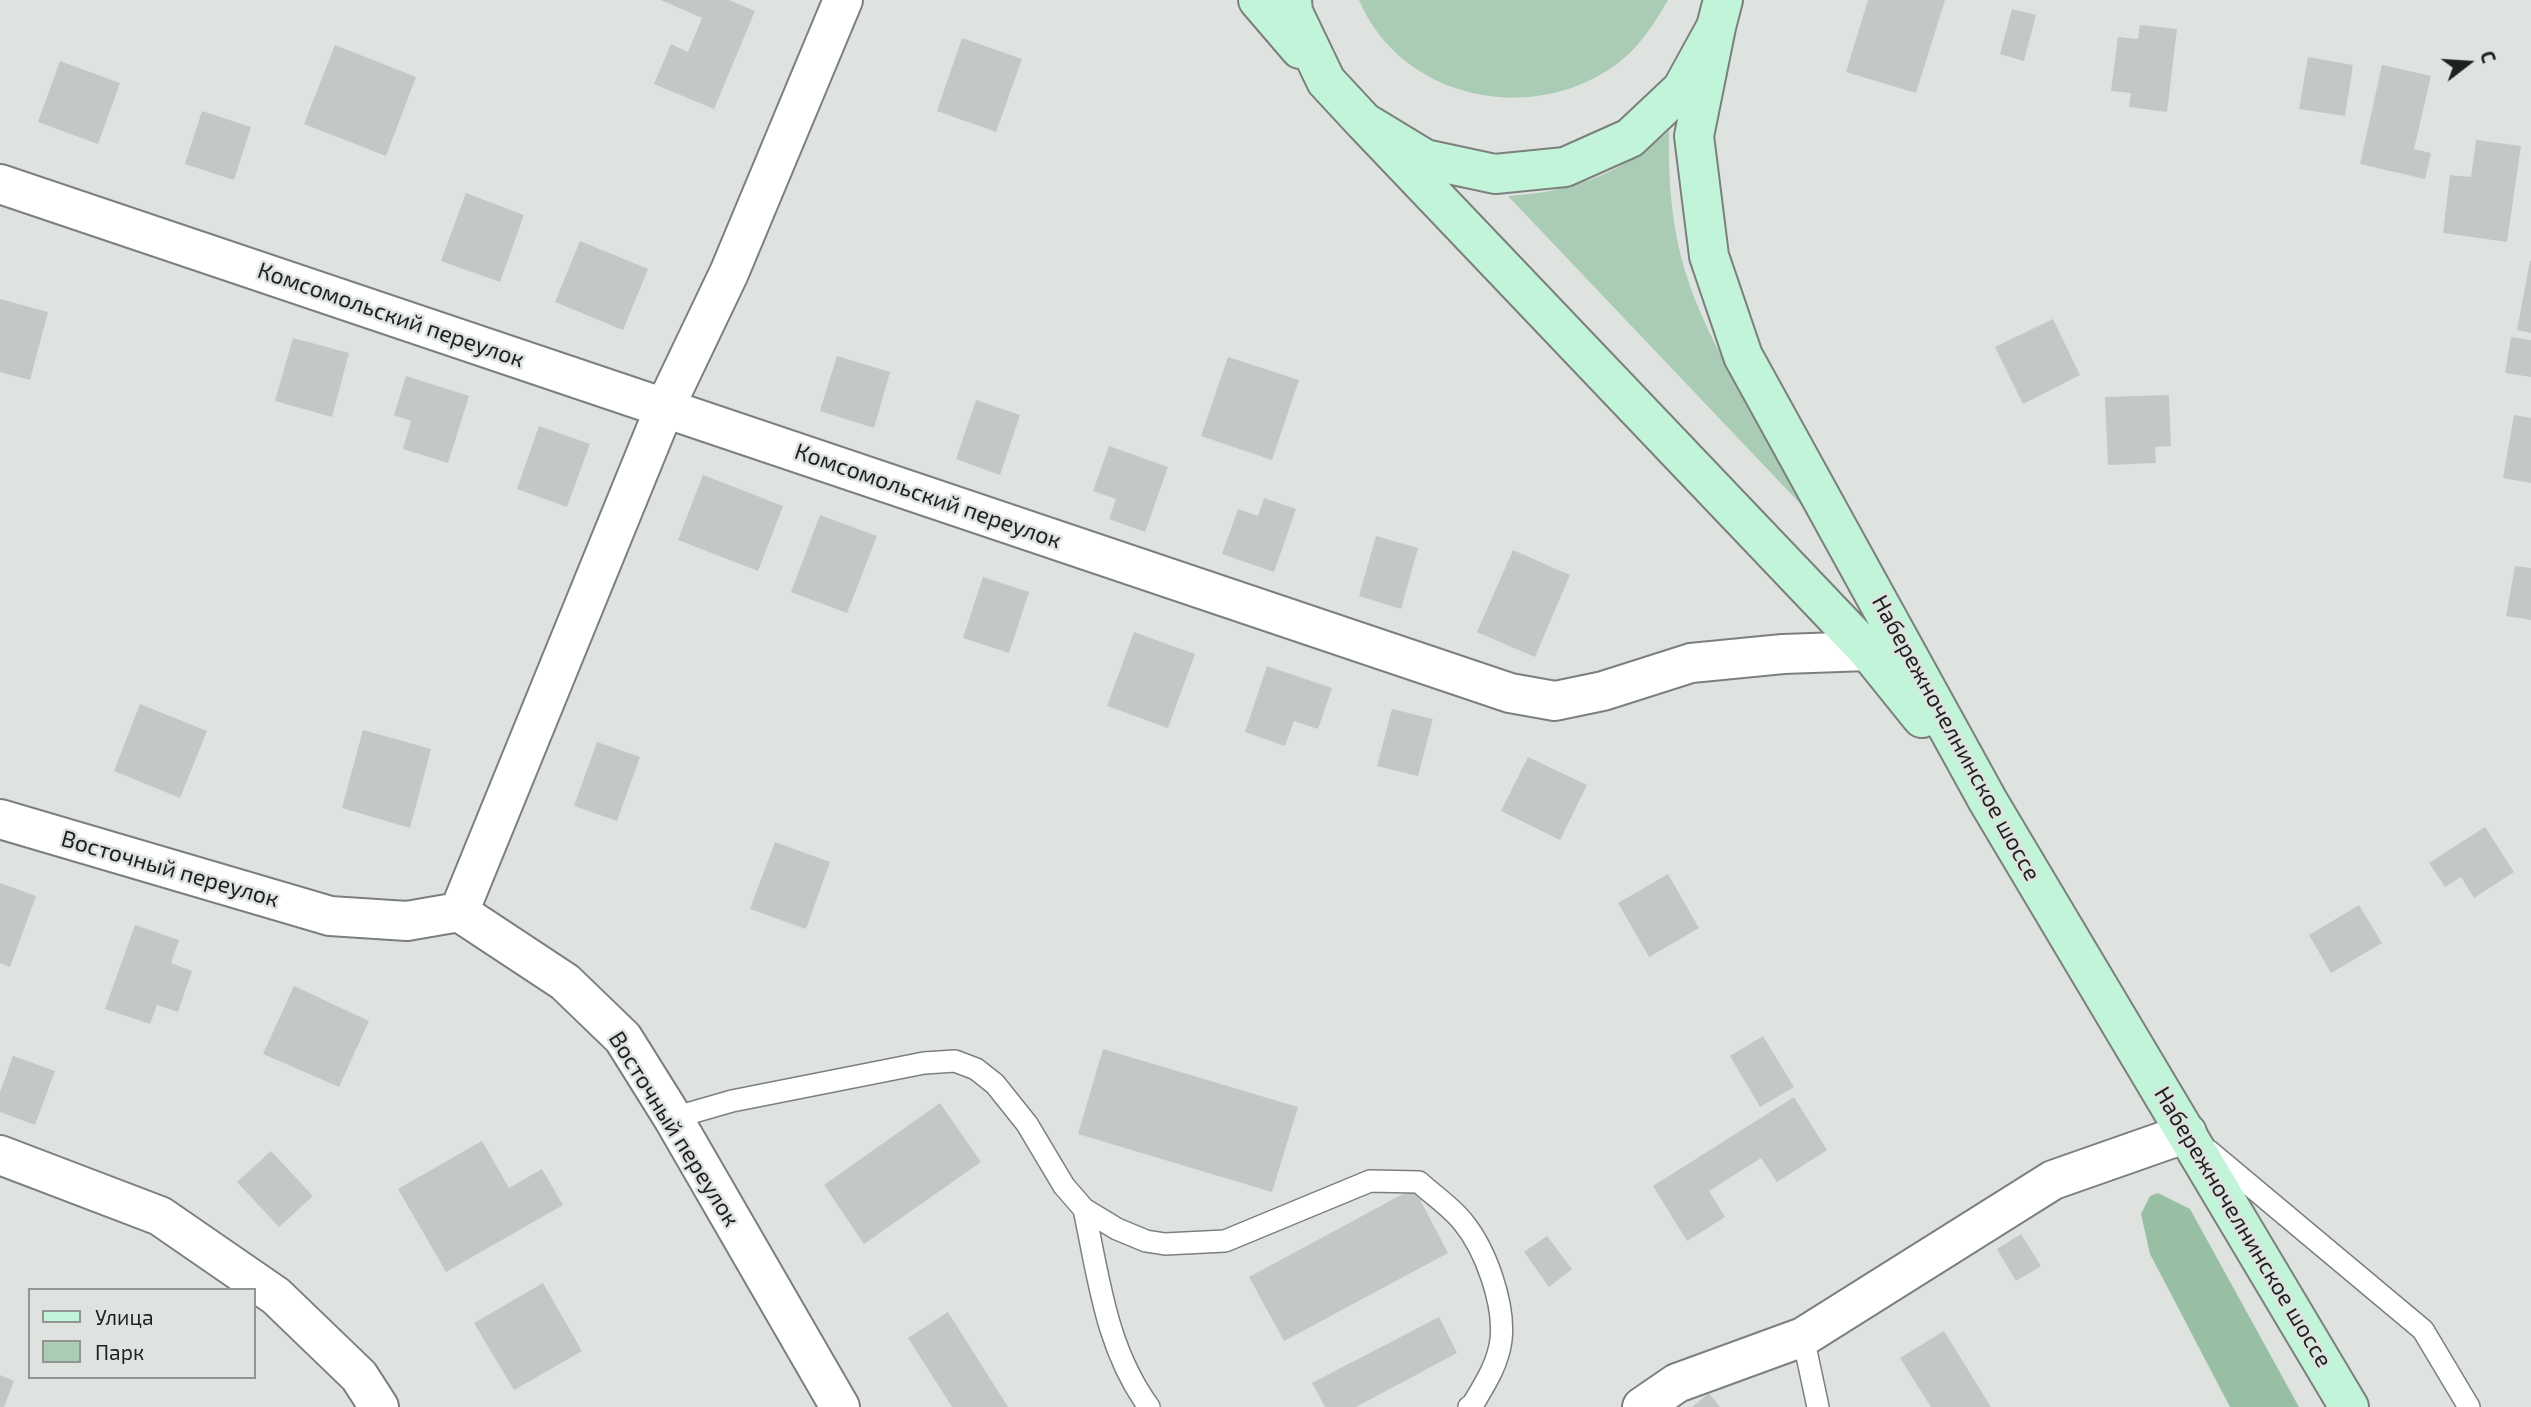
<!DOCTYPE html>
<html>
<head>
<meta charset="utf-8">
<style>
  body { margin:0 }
  #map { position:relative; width:2531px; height:1407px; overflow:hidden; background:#dfe3e0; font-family:"Exo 2",sans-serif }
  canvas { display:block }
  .legend { position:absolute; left:28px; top:1288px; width:228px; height:91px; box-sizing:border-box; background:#dfe3e0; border:2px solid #929593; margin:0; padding:9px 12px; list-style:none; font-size:21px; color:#1f2120 }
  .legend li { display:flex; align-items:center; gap:14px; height:35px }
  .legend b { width:35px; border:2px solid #929593 }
  .north { position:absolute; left:2433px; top:28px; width:70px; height:70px; -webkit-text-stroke:5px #dfe3e0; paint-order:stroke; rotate:73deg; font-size:19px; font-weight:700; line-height:28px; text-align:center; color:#1f2120 }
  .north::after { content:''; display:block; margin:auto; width:24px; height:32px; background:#1f2120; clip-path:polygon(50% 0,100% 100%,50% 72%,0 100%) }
</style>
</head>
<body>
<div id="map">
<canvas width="2531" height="1407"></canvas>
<ul class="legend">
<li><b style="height:9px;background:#c2f4da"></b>Улица</li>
<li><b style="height:19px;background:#aacbb4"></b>Парк</li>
</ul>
<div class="north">С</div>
</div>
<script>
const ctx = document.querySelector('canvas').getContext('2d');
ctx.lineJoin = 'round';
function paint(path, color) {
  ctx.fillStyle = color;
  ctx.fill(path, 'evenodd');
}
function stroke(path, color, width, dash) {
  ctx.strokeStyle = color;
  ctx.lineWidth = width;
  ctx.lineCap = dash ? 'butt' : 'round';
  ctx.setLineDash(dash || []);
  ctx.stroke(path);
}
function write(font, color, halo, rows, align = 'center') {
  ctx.font = font + ' "Exo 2",sans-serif';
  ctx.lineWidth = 5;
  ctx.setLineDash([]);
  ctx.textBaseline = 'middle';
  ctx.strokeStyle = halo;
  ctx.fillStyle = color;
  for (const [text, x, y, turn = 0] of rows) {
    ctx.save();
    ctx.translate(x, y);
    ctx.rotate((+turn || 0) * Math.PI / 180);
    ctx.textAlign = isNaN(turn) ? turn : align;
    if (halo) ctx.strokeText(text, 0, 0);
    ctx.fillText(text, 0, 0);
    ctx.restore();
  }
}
paint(new Path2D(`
  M1359,0H1668C1652,28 1634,55 1605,72C1521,124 1399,95 1359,0Z
  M1669,131C1668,175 1671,221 1683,264C1699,321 1729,371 1760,421C1783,459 1807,497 1830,535L1508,196C1573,192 1620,174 1669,131Z`), '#aacbb4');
paint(new Path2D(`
  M2158,1193L2190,1209L2299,1407H2230L2150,1254L2141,1214L2150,1196Z`), '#98bea4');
paint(new Path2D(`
  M661,0H729L755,11L714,109L654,84L671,44L688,52L702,18Z
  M1868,0H1945L1916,93L1846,72Z
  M2012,9L2036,15L2024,61L2000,54Z
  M2140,25L2177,29L2167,112L2129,107L2131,93L2111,91L2118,37L2138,39Z
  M962,38L1022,59L996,132L937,111Z
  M335,45L416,77L386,156L304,124Z
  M2308,57L2353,65L2345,116L2299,109Z
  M60,61L120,83L98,144L38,122Z
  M2382,65L2431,76L2414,149L2431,153L2425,179L2360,164Z
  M202,111L251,127L234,180L185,164Z
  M2476,140L2521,146L2507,242L2443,233L2450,175L2471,177Z
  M466,193L524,215L500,282L441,261Z
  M580,241L648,269L623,330L555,302Z
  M2530,261H2531V333L2517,330Z
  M0,299L48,312L30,380L0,372Z
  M2053,319L2080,375L2023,404L1995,347Z
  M2511,337L2531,340V377L2505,373Z
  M293,338L349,353L332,417L275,401Z
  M837,356L890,372L874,428L820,411Z
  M1228,357L1299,380L1272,460L1201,436Z
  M406,376L469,396L448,463L403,449L411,421L394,415Z
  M2169,395L2171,446L2155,447L2156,463L2108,465L2105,397Z
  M976,400L1020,415L1000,475L956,459Z
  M2514,415L2531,418V483L2503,478Z
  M539,426L590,444L567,507L517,489Z
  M1109,446L1168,467L1145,532L1109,519L1116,499L1093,491Z
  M703,475L783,506L758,571L678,540Z
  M1264,498L1296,509L1274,572L1222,554L1238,509L1258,516Z
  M820,515L877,536L847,613L791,592Z
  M1376,536L1418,548L1401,609L1359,596Z
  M1513,550L1570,575L1535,657L1477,632Z
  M2515,566L2531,568V620L2506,616Z
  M983,577L1029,592L1009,653L963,638Z
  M1134,632L1195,654L1168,728L1107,706Z
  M1267,666L1332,688L1318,729L1294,721L1285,746L1245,732Z
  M140,704L207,731L180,798L114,771Z
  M1392,709L1433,719L1418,776L1377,766Z
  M363,730L431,749L410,828L342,808Z
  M597,742L640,757L617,821L574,806Z
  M1528,757L1587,785L1560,840L1501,811Z
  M2485,827L2514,872L2474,898L2461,877L2445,887L2429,863Z
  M775,842L830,862L806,929L750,909Z
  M1668,874L1699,928L1649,957L1618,903Z
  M0,883L36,896L10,967L0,963Z
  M2359,905L2382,943L2331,973L2309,935Z
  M135,925L179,940L171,963L192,971L178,1012L157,1005L150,1024L105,1009Z
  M294,986L369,1021L339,1087L263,1054Z
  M1763,1036L1794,1087L1760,1107L1730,1056Z
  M1103,1049L1298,1107L1272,1192L1078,1134Z
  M13,1056L55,1071L35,1125L0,1112V1092Z
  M1794,1097L1827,1150L1777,1182L1761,1158L1709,1191L1725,1217L1687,1241L1653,1186Z
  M940,1103L981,1162L864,1244L824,1185Z
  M482,1141L509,1188L542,1169L563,1205L446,1272L398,1189Z
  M271,1151L313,1196L279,1227L237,1182Z
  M1414,1188L1448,1253L1284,1341L1249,1277Z
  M2021,1234L2041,1266L2016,1281L1997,1249Z
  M1547,1236L1572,1269L1549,1287L1524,1252Z
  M543,1283L582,1351L514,1390L474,1323Z
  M948,1312L1008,1407H952L908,1338Z
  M1439,1317L1457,1353L1356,1407H1325L1312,1383Z
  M1944,1331L1991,1407H1931L1900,1358Z
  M0,1375L14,1381L4,1407H0Z
  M1709,1393L1720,1407H1692Z`), '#c3c8c4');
const service = new Path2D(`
  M673,1118L732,1101L924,1063L955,1061L976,1069L995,1084L1027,1124L1064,1186L1084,1209L1117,1229L1146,1241L1165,1244L1225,1241L1370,1181L1419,1182C1433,1195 1451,1207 1463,1222C1486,1250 1505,1304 1501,1340C1498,1364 1485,1384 1473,1404L1469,1407
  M2209,1151L2423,1330L2469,1407
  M1084,1209C1099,1279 1106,1348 1149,1407
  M1803,1337L1818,1407`);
const minor = new Path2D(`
  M0,184L1510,693L1555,701L1603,691L1691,663L1783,654L1868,651
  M0,819L330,916L407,921L459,912L565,982L623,1038L673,1118L840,1407
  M459,912L665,407L729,273L843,0
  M0,1155L160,1216L276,1296L359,1376L379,1407
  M1642,1407L1677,1383L1803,1337L2053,1180L2187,1133`);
const secondary = new Path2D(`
  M1258,0L1300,49
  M1292,0L1293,12L1326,81L1364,122L1425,159L1495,174L1565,167L1630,138L1682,89L1716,27L1723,0
  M1716,27L1694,136L1709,256L1743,356L1988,801L2349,1407
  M1364,122L1868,651L1922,718`);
stroke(service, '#7c807d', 24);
stroke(minor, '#7c807d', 42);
stroke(secondary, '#7c807d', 42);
stroke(service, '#fff', 21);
stroke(minor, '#fff', 38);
stroke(secondary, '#c2f4da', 38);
write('23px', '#1f2120', '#dfe3e0', [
  ["Комсомольский переулок",391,315,19],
  ["Комсомольский переулок",928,496,19],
  ["Набережночелнинское шоссе",1956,738,61],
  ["Восточный переулок",170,869,16],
  ["Восточный переулок",674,1129,58],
  ["Набережночелнинское шоссе",2243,1227,59]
]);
</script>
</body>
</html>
